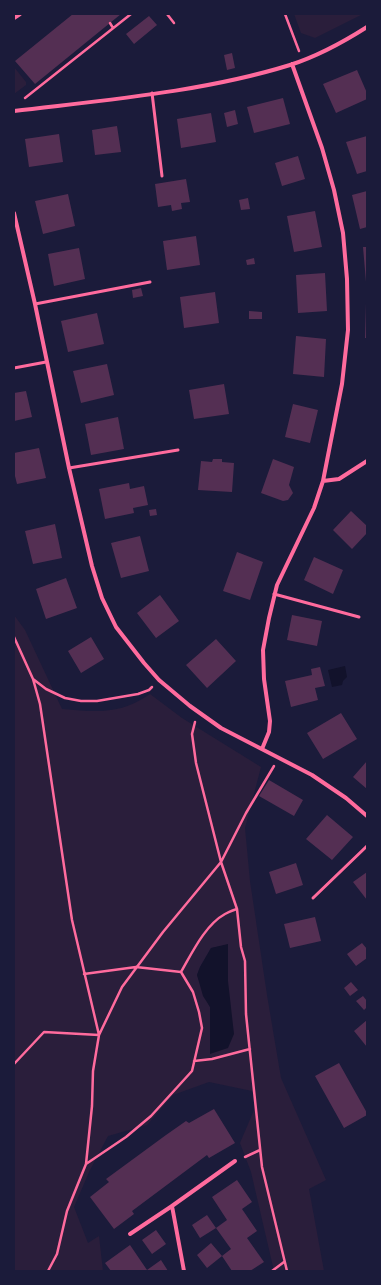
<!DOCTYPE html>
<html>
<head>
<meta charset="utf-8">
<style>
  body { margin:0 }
  #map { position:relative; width:381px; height:1285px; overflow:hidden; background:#1b1b3a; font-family:Ubuntu,sans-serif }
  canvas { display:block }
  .frame { position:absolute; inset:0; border:15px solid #1b1b3a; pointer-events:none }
</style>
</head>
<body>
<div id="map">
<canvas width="381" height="1285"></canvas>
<div class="frame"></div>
</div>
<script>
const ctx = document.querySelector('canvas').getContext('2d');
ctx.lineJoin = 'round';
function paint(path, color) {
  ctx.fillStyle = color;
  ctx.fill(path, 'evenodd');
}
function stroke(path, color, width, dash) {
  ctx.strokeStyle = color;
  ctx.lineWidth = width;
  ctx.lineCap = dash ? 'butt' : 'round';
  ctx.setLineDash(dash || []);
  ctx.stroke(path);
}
paint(new Path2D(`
  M294,14H363L315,38L301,33Z
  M14,67L26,82V85L14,94Z
  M14,615L25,630L62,709C98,712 119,715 150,694L182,718L261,767L245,828L250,881L267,995L281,1078L326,1180L309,1189L324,1271H274L251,1172L240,1143L257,1103L252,1091L209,1082L173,1095L147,1125L108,1136L89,1172L74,1207L88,1243L99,1236L103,1271H14ZM228,945V981L210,1053V1007L197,975L200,967L211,948Z`), '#2a1e3b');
paint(new Path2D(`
  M345,666L347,677L343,681L342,685L332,687L328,670Z
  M228,944V981L234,1034L228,1048L210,1054V1007L203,996L197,975L200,967L211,948Z`), '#12122b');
paint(new Path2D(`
  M73,14H121L35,84L15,61Z
  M149,16L157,25L134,44L126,34Z
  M232,53L235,68L227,70L224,55Z
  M357,70L367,93V99L336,113L323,84Z
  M283,98L290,124L254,133L247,107Z
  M235,110L238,124L227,127L224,113Z
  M211,113L216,142L181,148L177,119Z
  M117,126L121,152L95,155L92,130Z
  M59,134L63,162L29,167L25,139Z
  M367,136V171L357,174L346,142Z
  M298,156L305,179L282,186L275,163Z
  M186,179L190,202L181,203L182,209L172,211L171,205L158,207L155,184Z
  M367,191V227L360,229L352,195Z
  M68,194L75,226L43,234L35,201Z
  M248,198L250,209L241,210L239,200Z
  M315,211L322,247L294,252L287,216Z
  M196,236L200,265L167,270L163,241Z
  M363,247H367V282H366Z
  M79,248L85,279L54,286L48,254Z
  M254,258L255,264L247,265L246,260Z
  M325,273L327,311L298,313L296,275Z
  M141,288L143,296L133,298L132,290Z
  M215,292L219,323L184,328L180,297Z
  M366,303H367V338H365Z
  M249,311L262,312V319H249Z
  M97,313L104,344L68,352L61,321Z
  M296,336L326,339L324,377L293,374Z
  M107,364L114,395L81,403L73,371Z
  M224,384L229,414L194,419L189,390Z
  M26,391L32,417L14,421V393Z
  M293,404L318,410L310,443L285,437Z
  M118,417L124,449L91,455L85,424Z
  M39,448L46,478L17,484L14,472V453Z
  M213,459H222V462L234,463L232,492L198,490L201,461L212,462Z
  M273,459L294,467L289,485L293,493L288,500L283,501L261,493Z
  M129,483L130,489L144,486L148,505L133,508L134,513L105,519L99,489Z
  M156,509L157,515L150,516L149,510Z
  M351,511L367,526V533L352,549L333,530Z
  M55,524L62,558L33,564L25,531Z
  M140,536L149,571L121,578L111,543Z
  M237,552L263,562L250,600L223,591Z
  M314,557L343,570L333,594L304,580Z
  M66,578L77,608L46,619L36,589Z
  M160,595L179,621L156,638L137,613Z
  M292,615L322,621L317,646L287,640Z
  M91,637L104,659L81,673L68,651Z
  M216,639L236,661L207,688L186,665Z
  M320,667L325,686L315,688L318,700L291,707L285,681L312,675L311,669Z
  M341,713L357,739L323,759L307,733Z
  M367,761V789L353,777Z
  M269,780L303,800L294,816L259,796Z
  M327,815L353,837L332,860L306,839Z
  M296,863L303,885L276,894L269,872Z
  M367,872V900L353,882Z
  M315,917L321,941L290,948L284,924Z
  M362,943L367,949V958L356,966L347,954Z
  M351,982L358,990L350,996L344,988Z
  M363,996L367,1001V1007L364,1010L356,1001Z
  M367,1020V1047L354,1031Z
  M339,1063L367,1113V1115L344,1128L315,1076Z
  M214,1109L235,1143L209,1158L207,1155L132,1211L134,1214L114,1229L90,1197L109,1182L106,1179L166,1135L186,1121L189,1123Z
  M237,1180L252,1202L242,1209L257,1231L247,1238L264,1262L250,1271H232L222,1256L231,1249L216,1228L227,1220L212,1197Z
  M207,1215L216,1228L200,1238L192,1225Z
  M156,1230L166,1244L152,1254L142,1240Z
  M211,1243L222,1256L207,1268L197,1255Z
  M130,1245L147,1270L111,1271L105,1263Z
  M161,1260L168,1271H148L147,1270Z`), '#542f53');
stroke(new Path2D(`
  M167,14L174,23
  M285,14L299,51
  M110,23L113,28
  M25,98L131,14
  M14,637L33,679L46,689L65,698L81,701H97L138,694L149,690L152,687
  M195,722L192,734L196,763L221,862L237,909L241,947L245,961L246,1014L262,1167L287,1271
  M84,974L136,967L181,972
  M194,1061L212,1059L250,1049
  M14,1064L44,1032L99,1035L72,920L40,704L33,679
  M245,1157L260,1150
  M86,1164L126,1137L151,1116L192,1071L202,1028L199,1012L193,992L181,972C192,953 205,925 225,914C229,912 233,910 237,909
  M48,1271L57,1254L67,1211L86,1164L92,1106L93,1071L99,1035L122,987L163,932L221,862L246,813L274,766
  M272,1271L284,1262`), '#ff6b9d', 2.5);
stroke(new Path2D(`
  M152,93L162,176
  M35,304L150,282
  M14,368L46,362
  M69,468L178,450
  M274,594L359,617
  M313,898L367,846`), '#ff6b9d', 3);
stroke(new Path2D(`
  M14,18L20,14
  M14,111C105,100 203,92 290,65C315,57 345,41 367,27
  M14,213L35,304L69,468L92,566L102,598L116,627L144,663L159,680L190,706L221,728L312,775L346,798L367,816
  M323,481L339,479L367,461
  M262,749L269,732L270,721L264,679L263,650L269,618L277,585L314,508L323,481L342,384L348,330L347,279L343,233L334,190L322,148L292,64
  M130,1234L172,1206
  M184,1271L172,1206L235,1161`), '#ff6b9d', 4);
</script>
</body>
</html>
